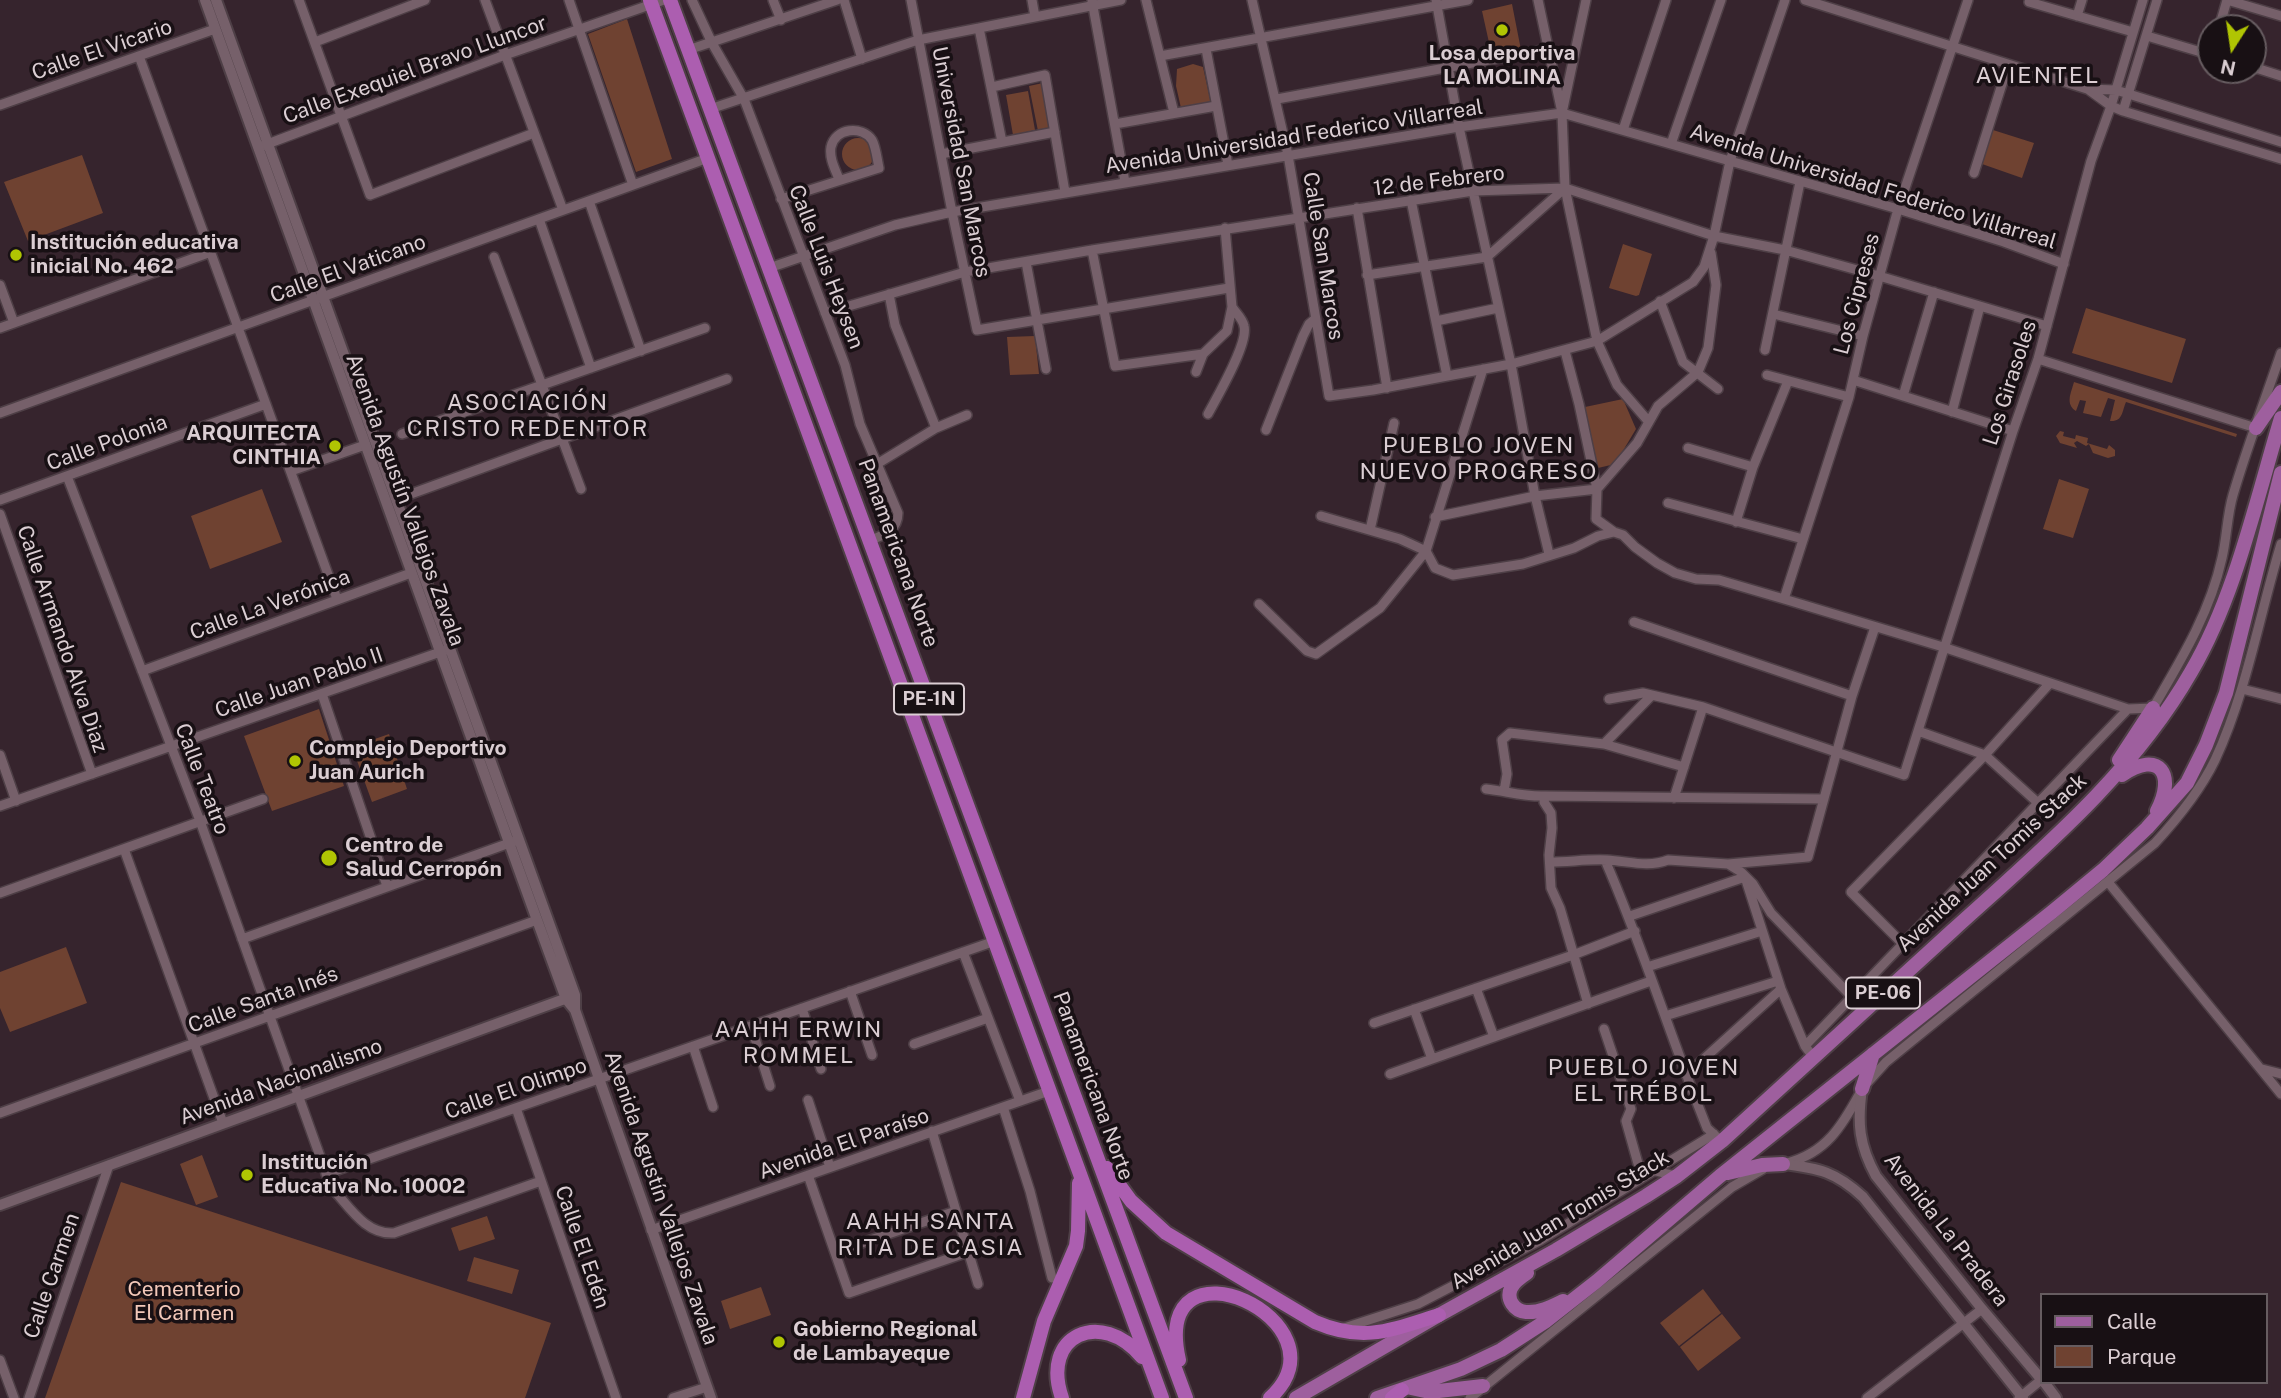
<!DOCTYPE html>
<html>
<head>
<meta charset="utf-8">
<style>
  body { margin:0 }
  #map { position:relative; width:2281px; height:1398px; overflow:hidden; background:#36242d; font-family:"Public Sans",sans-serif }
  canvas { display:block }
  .legend { position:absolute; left:2040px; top:1293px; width:228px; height:91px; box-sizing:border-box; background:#181014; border:2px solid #665c60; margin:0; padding:9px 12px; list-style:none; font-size:21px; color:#dbced3 }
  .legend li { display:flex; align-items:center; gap:14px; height:35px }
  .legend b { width:35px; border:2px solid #665c60 }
  .north { position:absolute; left:2197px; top:14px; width:70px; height:70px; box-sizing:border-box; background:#181014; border:2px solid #665c60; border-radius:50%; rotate:192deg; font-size:19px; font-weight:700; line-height:28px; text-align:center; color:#dbced3 }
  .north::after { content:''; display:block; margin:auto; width:24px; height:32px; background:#b0c503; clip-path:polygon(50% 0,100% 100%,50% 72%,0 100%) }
</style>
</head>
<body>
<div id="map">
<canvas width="2281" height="1398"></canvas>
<ul class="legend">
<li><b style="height:9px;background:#9e5f9e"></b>Calle</li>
<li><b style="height:19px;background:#6f4231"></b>Parque</li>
</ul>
<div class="north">N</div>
</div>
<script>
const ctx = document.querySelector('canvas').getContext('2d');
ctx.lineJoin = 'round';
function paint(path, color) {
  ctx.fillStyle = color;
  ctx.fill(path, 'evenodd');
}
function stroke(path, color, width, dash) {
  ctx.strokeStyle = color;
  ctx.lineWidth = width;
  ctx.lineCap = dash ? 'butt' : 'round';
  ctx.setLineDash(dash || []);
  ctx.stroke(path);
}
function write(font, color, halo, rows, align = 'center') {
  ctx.font = font + ' "Public Sans",sans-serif';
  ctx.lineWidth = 7;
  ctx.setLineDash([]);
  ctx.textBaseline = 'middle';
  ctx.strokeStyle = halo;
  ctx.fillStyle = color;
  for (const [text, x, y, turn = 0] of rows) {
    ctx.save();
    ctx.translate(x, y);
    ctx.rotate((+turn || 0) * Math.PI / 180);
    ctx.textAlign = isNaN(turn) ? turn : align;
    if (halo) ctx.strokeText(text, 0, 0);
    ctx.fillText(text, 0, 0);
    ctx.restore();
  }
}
paint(new Path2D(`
  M1512,4L1521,50L1492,56L1482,11Z
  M627,19L672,159L636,172L588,34Z
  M1193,64L1203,67L1211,103L1181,108L1176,86L1177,69Z
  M1043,83L1052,128L1038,131L1029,86Z
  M1028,91L1035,130L1013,135L1006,95Z
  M1993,130L2034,143L2022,178L1982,164Z
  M842 154a16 16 0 1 1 32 0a16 16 0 1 1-32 0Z
  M82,155L103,213L28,241L4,182Z
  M1623,244L1652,254L1639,295L1636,296L1609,288Z
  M2086,308L2186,339L2172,383L2072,353Z
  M1035,336L1039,374L1010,375L1007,337Z
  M2074,382L2237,434L2236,437L2126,402C2122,411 2123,422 2110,421L2115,400L2108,398L2101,417L2083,413L2086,401L2080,400L2076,411C2065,404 2071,393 2074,382Z
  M1623,399L1636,429L1615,464L1598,468L1585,407Z
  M2060,431L2064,432L2063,436L2075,439L2076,435L2088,438L2087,443L2107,449L2109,445L2115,450V456L2108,458L2093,453L2089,444L2086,446L2077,441L2074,443L2077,448L2060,443L2056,436Z
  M2059,479L2089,489L2073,538L2043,529Z
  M262,489L282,542L210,569L191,516Z
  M319,709L344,786L272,811L244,736Z
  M389,734L407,789L372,802L352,747Z
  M66,947L87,1003L10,1032L0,1008V972Z
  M202,1155L218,1197L196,1205L180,1164Z
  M121,1182L551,1323L525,1398H45Z
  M487,1216L495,1239L459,1251L451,1228Z
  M474,1257L519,1270L512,1294L467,1281Z
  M761,1287L771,1315L730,1329L721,1301Z
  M1703,1289L1721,1313L1679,1346L1660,1323Z
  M1722,1314L1741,1338L1698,1371L1680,1347Z`), '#6f4231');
const minor = new Path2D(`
  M299,0L370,195L534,133
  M485,0L563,210
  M569,0L633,185
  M692,0L712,43L744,99L845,365L860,424L898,513C898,530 884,535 871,540
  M773,0L781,20
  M844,0L862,59
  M911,0L952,212L977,330L1229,288
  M1032,0L1035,17
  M1146,0L1174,113
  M1252,0L1288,155L1329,396L1373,390L1511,364L1597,341L1693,282L1704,267L1714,236L1730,161L1785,0
  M1436,0L1459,127L1511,364L1535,496L1549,554
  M1538,0L1561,108
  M1586,0L1562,113L1565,188L1597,341L1617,385L1649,422
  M1805,0L2087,89L2116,90L2281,142
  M2030,0L2029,2L2133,32
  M2227,0L2281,16
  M1092,1L1125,182
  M2077,16L2082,0
  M979,28L1002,142
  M2219,28L2227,0
  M2147,36L2211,55
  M315,42L425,0
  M1206,49L1228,165
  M688,50L837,0
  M139,56L337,599
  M1160,56L1468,0
  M2253,67L2281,76
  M992,87L1045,75L1065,192
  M2089,90L2111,106L2123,111L2281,159
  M1277,99L1548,49
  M0,105L215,29
  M710,109L918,40L1121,0
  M2123,111L2157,0
  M1115,124L1216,106
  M1623,130L1666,0
  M1671,144L1721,0
  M262,146L505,55L664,0
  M941,154L1055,132
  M1974,173L2008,65
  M781,199L879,168C877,159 876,147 872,140C862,125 835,128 831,147C829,158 835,169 839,179
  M1411,200L1447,376
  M589,201L641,351
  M1357,208L1387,388
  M539,219L591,368
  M1092,250L1115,366L1203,354
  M494,257L581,489
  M1026,262L1046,369
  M769,268L895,225L952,212L1459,127L1562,113L1898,209L2004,242L2064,264
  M1367,275L1487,257L1565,188
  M0,285L14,323
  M889,294L895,325L936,428
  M1660,301L1683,362L1718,389
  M825,313L965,272L1092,250L1473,191L1565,188L1714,236L1785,250L1879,276L2047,326
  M1773,314L1863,336
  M1436,321L1498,308
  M0,328L211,252
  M1765,350L1800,182
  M1565,351L1579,404L1597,489L1596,519L1614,532
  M2038,359L2256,428
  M1196,372L1203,354L1227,331L1232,307L1225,228
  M1767,375L1849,397
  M1853,380L2013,431
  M1903,396L1934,292
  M1952,412L1980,306
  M0,413L708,158
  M1208,414C1217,397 1249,343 1244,326C1243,319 1236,313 1232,307
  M1266,430L1303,336L1309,324L1315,319
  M402,434L705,328
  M1688,448L1753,467
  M877,464L936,428L967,415
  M291,471L365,445
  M67,476L200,821L331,1187C349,1206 365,1235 394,1233L541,1181
  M397,499L727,379
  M0,500L266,404
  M1668,503L1803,539
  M0,514L92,774
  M1321,516L1400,539L1426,551L1435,568L1453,575L1523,564L1574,548L1598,536L1614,532L1623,535L1635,547L1657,563L1675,573L1696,579L1719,580L1784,599L1943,647L2128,709L2153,708C2181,660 2210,613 2222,558C2227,537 2227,515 2233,495C2247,447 2265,400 2281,353
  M1435,517L1535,496L1597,489L1637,443L1658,406L1698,372L1708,348L1716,285L1711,253
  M1736,522L1753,467L1788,381
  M1370,530L1394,423
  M1784,599L1849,397L1863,336L1898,209L1968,0
  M1259,604L1307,651L1316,654L1380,608L1426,551L1483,369
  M1634,622L1852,696
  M142,671L411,573
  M2242,689L2281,699
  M322,694L387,886
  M1609,699L1643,693L1703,707L1904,775L2013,431L2038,359L2091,161L2111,106L2143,0
  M1918,731L1985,755L2037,802
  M1604,744L1651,696
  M0,755L16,801
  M1486,789C1506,791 1524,797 1545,796L1544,802L1551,813L1552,828L1549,855L1551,888L1560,908L1588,1004
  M1504,791L1507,774L1502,740L1510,733L1604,744L1684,767
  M1545,796L1824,799
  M1674,798L1703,707
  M0,806L446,650
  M124,849L223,1123
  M1605,860C1643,947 1671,1039 1707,1128L1718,1138
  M1550,862C1569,862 1588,859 1607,860C1628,861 1648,868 1668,860L1728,864L1741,872L1753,884L1771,913L1852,997
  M1728,864L1808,857L1852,696L1875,627
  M2108,882L2281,1094
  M0,893L263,799
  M1630,916L1745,877L1781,989L1805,1046L1814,1058
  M242,939L515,841
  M1902,943L1851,892L1985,755L2050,683
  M963,952L1020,1101
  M1647,967L1762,931
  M1476,988L1494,1037
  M850,991L872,1055
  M802,1008L821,1069
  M1414,1009L1432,1059
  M1665,1016L1778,981
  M1374,1023L1573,955L1635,931
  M751,1026L770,1086
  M1604,1029L1631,1109L1626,1121L1639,1167L1676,1176
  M914,1044L988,1018
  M693,1046L713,1107
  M1805,1046L2128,709
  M2262,1069L2281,1074
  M1390,1074L1651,981
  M1686,1075L1781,989
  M1868,1082L1886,1062L2155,843C2178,818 2200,791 2215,760C2247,691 2259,616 2281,544
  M808,1100L830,1167
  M1003,1107L1030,1191L1052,1278
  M516,1108L616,1398
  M0,1113L537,920
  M932,1131L978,1284
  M1787,1163C1826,1153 1842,1126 1860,1093
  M326,1174L995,941
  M808,1175L849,1293L968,1252
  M651,1230L1049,1091
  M835,1252L956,1211
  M1341,1329L1418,1304L1541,1240L1714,1134
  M0,1360L14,1398
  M29,1398L109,1165
  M673,1398L707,1387
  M1470,1398L1732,1187L1763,1169
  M1867,1398L1982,1309
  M2019,1398L2041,1380`);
const tertiary = new Path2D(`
  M205,0L537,920L566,999L575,1010
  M216,0L575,995V1010L711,1398
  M1862,1089C1857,1123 1859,1145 1876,1176L1982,1309L2041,1379
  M1783,1164C1819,1168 1836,1172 1863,1197L2023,1398
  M0,1205L570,997
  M2044,1382L2056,1398`);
const primary = new Path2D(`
  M2256,428L2281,392
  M2119,760L2153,708
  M2122,775C2160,749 2176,775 2157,811
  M1862,1089L1873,1054
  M1728,1173L1762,1165L1783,1164
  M1527,1273C1521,1277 1514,1282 1511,1288C1506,1299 1514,1311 1526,1312C1539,1313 1551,1307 1563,1301
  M1411,1388L1430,1392L1483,1386
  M1296,1398L1439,1315L1556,1250L1646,1196L1677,1176L1722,1141C1799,1071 1875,1001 1952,931C2039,852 2132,775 2191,672C2235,597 2256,501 2281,418
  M1377,1398L1461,1369L1501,1350L1546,1321L1597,1281L1720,1176L2052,912L2103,870L2147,828L2187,783L2206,745L2226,693L2281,473`);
const trunk = new Path2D(`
  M650,0L1162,1398
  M670,0L1186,1398
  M1107,1168L1131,1201L1166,1233L1315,1322C1364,1343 1391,1330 1439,1315
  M1179,1360C1149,1227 1354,1322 1270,1398
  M1023,1398L1044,1321L1076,1246L1078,1231L1079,1183
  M1062,1398C1040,1335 1101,1308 1142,1357
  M1392,1398L1402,1390`);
stroke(minor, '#4e3f46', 12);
stroke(tertiary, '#4e3f46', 14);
stroke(primary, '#4e3f46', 18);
stroke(trunk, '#4e3f46', 18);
stroke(minor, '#76606a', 9);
stroke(tertiary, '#76606a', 10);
stroke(primary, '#9e5f9e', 14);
stroke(trunk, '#ac5eb0', 14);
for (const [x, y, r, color] of [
  [1502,30,7,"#b0c503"],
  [16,255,7,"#b0c503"],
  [335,446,7,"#b0c503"],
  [295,761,7,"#b0c503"],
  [329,858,9,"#b0c503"],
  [247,1175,7,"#b0c503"],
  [779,1342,7,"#b0c503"]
]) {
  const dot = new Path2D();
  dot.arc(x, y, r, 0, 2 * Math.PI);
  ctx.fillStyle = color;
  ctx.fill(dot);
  stroke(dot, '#181014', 2.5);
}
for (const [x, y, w] of [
  [929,699,70],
  [1883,993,74]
]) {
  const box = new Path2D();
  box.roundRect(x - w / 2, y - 15.5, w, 31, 5);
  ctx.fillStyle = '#181014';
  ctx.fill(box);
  stroke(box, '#dbced3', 2);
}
write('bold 19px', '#dbced3', null, [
  ["PE-1N",929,699],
  ["PE-06",1883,993]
]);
write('21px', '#dbced3', '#181014', [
  ["Calle El Vicario",102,50,-19],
  ["Calle Exequiel Bravo Lluncor",415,70,-20],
  ["Avenida Universidad Federico Villarreal",1294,137,-9],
  ["Universidad San Marcos",961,162,79],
  ["12 de Febrero",1439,181,-7],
  ["Avenida Universidad Federico Villarreal",1873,187,17],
  ["Calle San Marcos",1323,256,81],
  ["Calle Luis Heysen",826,267,69],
  ["Calle El Vaticano",348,269,-20],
  ["Los Cipreses",1857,294,-75],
  ["Los Girasoles",2010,383,-72],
  ["Calle Polonia",107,443,-20],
  ["Avenida Agustín Vallejos Zavala",405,500,70],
  ["Panamericana Norte",898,553,70],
  ["Calle La Verónica",270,605,-20],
  ["Calle Armando Alva Diaz",62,639,71],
  ["Calle Juan Pablo II",299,683,-19],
  ["Calle Teatro",202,779,69],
  ["Avenida Juan Tomis Stack",1992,863,-43],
  ["Calle Santa Inés",263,1000,-20],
  ["Avenida Nacionalismo",281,1082,-20],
  ["Panamericana Norte",1093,1086,70],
  ["Calle El Olimpo",516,1089,-19],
  ["Avenida El Paraíso",844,1144,-19],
  ["Avenida Agustín Vallejos Zavala",661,1198,71],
  ["Avenida Juan Tomis Stack",1560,1220,-31],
  ["Avenida La Pradera",1946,1230,52],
  ["Calle El Edén",582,1247,71],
  ["Calle Carmen",52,1276,-71]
]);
write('bold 21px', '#dbced3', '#181014', [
  ["Losa deportiva",1502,54,"center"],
  ["LA MOLINA",1502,78,"center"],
  ["Institución educativa",30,243],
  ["inicial No. 462",30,267],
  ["ARQUITECTA",321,434,"right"],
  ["CINTHIA",321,458,"right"],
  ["Complejo Deportivo",309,749],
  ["Juan Aurich",309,773],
  ["Centro de",345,846],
  ["Salud Cerropón",345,870],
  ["Institución",261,1163],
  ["Educativa No. 10002",261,1187],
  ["Gobierno Regional",793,1330],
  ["de Lambayeque",793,1354]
], 'left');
write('21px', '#f3c8b9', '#181014', [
  ["Cementerio",184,1290],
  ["El Carmen",184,1314]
]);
ctx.letterSpacing = '2px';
write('23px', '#dbced3', '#181014', [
  ["AVIENTEL",2038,76],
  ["ASOCIACIÓN",528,403],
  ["CRISTO REDENTOR",528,429],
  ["PUEBLO JOVEN",1479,446],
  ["NUEVO PROGRESO",1479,472],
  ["AAHH ERWIN",799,1030],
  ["ROMMEL",799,1056],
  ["PUEBLO JOVEN",1644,1068],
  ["EL TRÉBOL",1644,1094],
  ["AAHH SANTA",931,1222],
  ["RITA DE CASIA",931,1248]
]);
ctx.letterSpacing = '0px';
</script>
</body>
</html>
